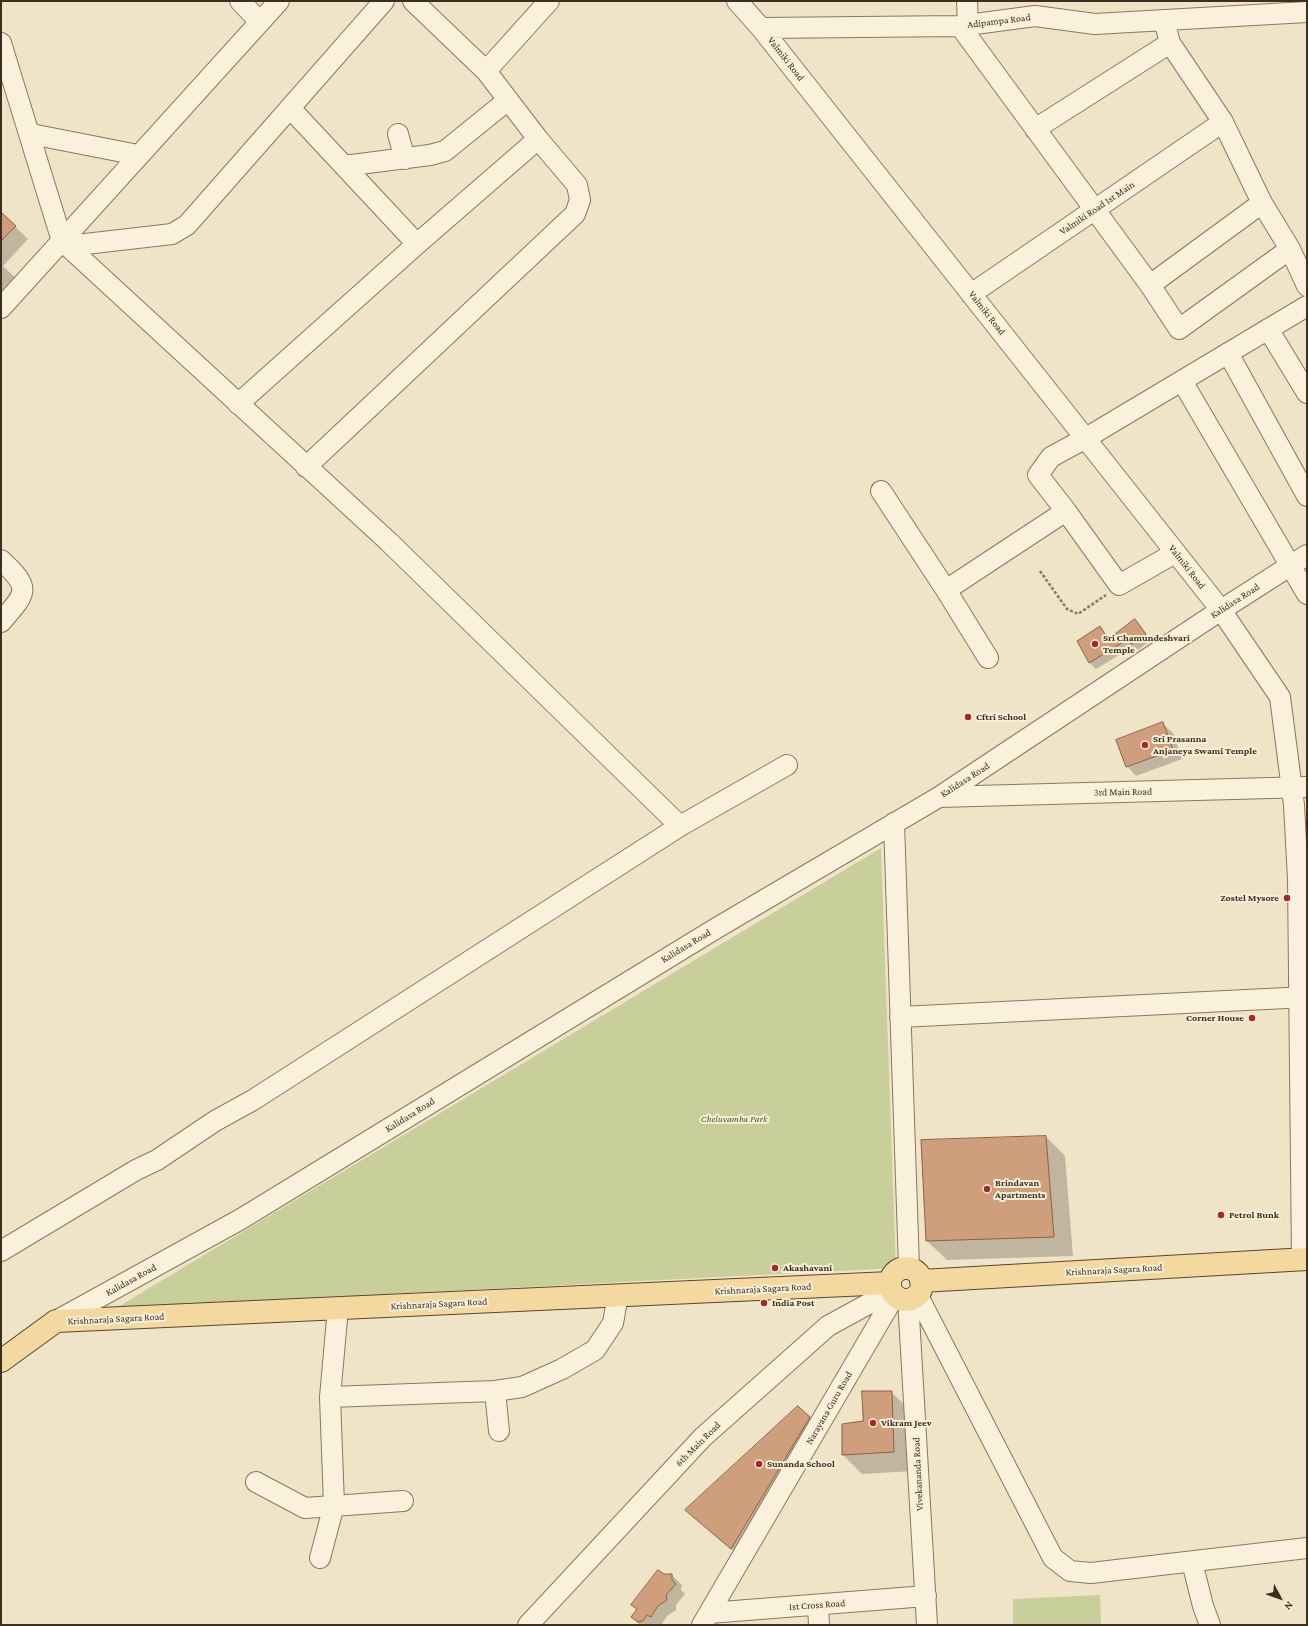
<!DOCTYPE html>
<html>
<head>
<meta charset="utf-8">
<style>
  body { margin:0 }
  #map { position:relative; width:1308px; height:1626px; overflow:hidden; background:#f0e4c8; font-family:"Crimson Pro",serif }
  canvas { display:block }
  .frame { position:absolute; inset:0; border:2px solid #3d2e20; pointer-events:none }
  .north { position:absolute; left:1260px; top:1578px; width:40px; height:40px; -webkit-text-stroke:3px #f7eed8; paint-order:stroke; rotate:131deg; font-size:11px; font-weight:700; line-height:16px; text-align:center; color:#3d2e20 }
  .north::after { content:''; display:block; margin:auto; width:14px; height:18px; background:#3d2e20; clip-path:polygon(50% 0,100% 100%,50% 72%,0 100%) }
</style>
</head>
<body>
<div id="map">
<canvas width="1308" height="1626"></canvas>
<div class="frame"></div>
<div class="north">N</div>
</div>
<script>
const ctx = document.querySelector('canvas').getContext('2d');
ctx.lineJoin = 'round';
function paint(path, color) {
  ctx.fillStyle = color;
  ctx.fill(path, 'evenodd');
}
function stroke(path, color, width, dash) {
  ctx.strokeStyle = color;
  ctx.lineWidth = width;
  ctx.lineCap = dash ? 'butt' : 'round';
  ctx.setLineDash(dash || []);
  ctx.stroke(path);
}
function write(font, color, halo, rows, align = 'center') {
  ctx.font = font + ' "Crimson Pro",serif';
  ctx.lineWidth = 4;
  ctx.setLineDash([]);
  ctx.textBaseline = 'middle';
  ctx.strokeStyle = halo;
  ctx.fillStyle = color;
  for (const [text, x, y, turn = 0] of rows) {
    ctx.save();
    ctx.translate(x, y);
    ctx.rotate((+turn || 0) * Math.PI / 180);
    ctx.textAlign = isNaN(turn) ? turn : align;
    if (halo) ctx.strokeText(text, 0, 0);
    ctx.fillText(text, 0, 0);
    ctx.restore();
  }
}
paint(new Path2D(`
  M881,848L896,1268L116,1308Z
  M1100,1595L1101,1625H1013V1599Z`), '#c9cf9b');
paint(new Path2D(`
  M1,213L28,239L3,266L24,286L1,311Z
  M1135,621L1151,640L1138,650L1134,646L1096,669L1090,663L1078,641L1100,627L1109,639Z
  M1163,724L1173,733L1182,759L1136,776L1127,766Z
  M1046,1137L1065,1156L1073,1256L947,1260L927,1241Z
  M891,1392L911,1411L913,1471L862,1474L843,1455L864,1422Z
  M798,1407L819,1427L741,1557L696,1519Z
  M663,1575H672L682,1585L681,1590L685,1594L676,1605V1610L668,1615L661,1625H640L632,1617L637,1610L632,1605Z`), '#0003');
const building = new Path2D(`
  M1,212L16,226L1,241Z
  M1135,619L1146,634L1131,644L1128,639L1089,663L1077,641L1100,626L1108,639Z
  M1163,722L1173,750L1126,767L1116,740Z
  M1046,1136L1054,1237L926,1241L921,1140Z
  M862,1391H892L894,1452L842,1455V1424L863,1421Z
  M798,1406L810,1417L731,1549L685,1510Z
  M658,1570L664,1574H672V1580L676,1584L666,1595L667,1600L658,1606L651,1617L647,1615L643,1621L638,1622L631,1617L637,1609L631,1605Z`);
paint(building, '#cf9f7d');
stroke(building, '#8d5f41', 1);
const minor = new Path2D(`
  M240,1L260,22
  M737,1L761,28L1221,610L1280,697L1294,805L1298,879L1302,1260
  M967,1L968,25
  M1164,20L1170,43L1223,122L1262,203L1290,249L1307,286
  M960,26L1150,285L1179,329L1290,249
  M761,28L960,26L1035,16L1095,24L1307,12
  M1,43L62,241L389,542L680,826
  M486,71L549,1
  M290,108L417,244
  M1035,129L1170,43
  M31,134L138,155
  M398,134L405,159
  M344,166L430,155L445,151L508,100
  M68,246L172,234L187,225L384,1
  M1150,285L1262,203
  M971,294L1223,122
  M1,308L279,1
  M1268,329L1307,393
  M1228,353L1307,496
  M1182,381L1307,594
  M238,404L417,244L538,139
  M306,467L575,214L580,200L577,185L538,139L486,71L413,1
  M881,491L946,590L988,658
  M1066,511L1119,585L1175,553
  M1,560C32,589 27,592 1,622
  M946,590L1066,511L1038,475L1051,457L1086,438L1307,306
  M939,797L1307,787
  M894,823L909,1268
  M900,1017L1307,997
  M1,1251L136,1170L157,1160L215,1121L253,1100L680,826L787,765
  M917,1294L1053,1558L1070,1571L1091,1573L1307,1548
  M908,1299L927,1625
  M56,1321L241,1219L715,929L939,797L1221,610L1307,555
  M495,1391L499,1431
  M330,1397L338,1308
  M256,1482L305,1508L403,1501
  M320,1558L334,1505L330,1397L495,1391L522,1387L562,1369L595,1350L613,1323L618,1295
  M1192,1562L1203,1606L1210,1625
  M818,1606L819,1625
  M709,1613L926,1596
  M528,1625L703,1437L828,1326L892,1291
  M702,1625L895,1295`);
const major = new Path2D(`
  M890 1284a16 16 0 1 1 32 0a16 16 0 1 1-32 0Z
  M921,1281L1307,1259
  M1,1361L56,1321L890,1283`);
stroke(minor, '#8d765c', 22);
stroke(major, '#5b4430', 24);
stroke(new Path2D(`
  M1040,571L1067,609L1078,614L1106,595`), '#8d765c', 2.5, [3, 2]);
stroke(minor, '#faf1dc', 20);
stroke(major, '#f3d9a0', 22);
for (const [x, y, r, color] of [
  [1095,644,4,"#9e2a2b"],
  [968,717,4,"#9e2a2b"],
  [1145,745,4,"#9e2a2b"],
  [1287,898,4,"#9e2a2b"],
  [1252,1018,4,"#9e2a2b"],
  [987,1189,4,"#9e2a2b"],
  [1221,1215,4,"#9e2a2b"],
  [775,1268,4,"#9e2a2b"],
  [764,1303,4,"#9e2a2b"],
  [873,1423,4,"#9e2a2b"],
  [759,1464,4,"#9e2a2b"]
]) {
  const dot = new Path2D();
  dot.arc(x, y, r, 0, 2 * Math.PI);
  ctx.fillStyle = color;
  ctx.fill(dot);
  stroke(dot, '#f7eed8', 1.5);
}
write('10px', '#3d2e20', '#f7eed8', [
  ["Adipampa Road",999,21,-7],
  ["Valmiki Road",786,59,52],
  ["Valmiki Road 1st Main",1097,208,-34],
  ["Valmiki Road",987,313,52],
  ["Valmiki Road",1187,567,52],
  ["Kalidasa Road",1235,601,-33],
  ["Kalidasa Road",965,780,-33],
  ["3rd Main Road",1123,792,-1],
  ["Kalidasa Road",686,946,-31],
  ["Kalidasa Road",410,1115,-32],
  ["Krishnaraja Sagara Road",1114,1270,-3],
  ["Kalidasa Road",131,1280,-29],
  ["Krishnaraja Sagara Road",763,1289,-3],
  ["Krishnaraja Sagara Road",439,1304,-3],
  ["Krishnaraja Sagara Road",116,1319,-3],
  ["Narayana Guru Road",829,1408,-60],
  ["6th Main Road",698,1444,-45],
  ["Vivekananda Road",918,1474,-93],
  ["1st Cross Road",817,1605,-4]
]);
write('bold 10px', '#3d2e20', '#f7eed8', [
  ["Sri Chamundeshvari",1103,638],
  ["Temple",1103,650],
  ["Cftri School",976,717],
  ["Sri Prasanna",1153,739],
  ["Anjaneya Swami Temple",1153,751],
  ["Zostel Mysore",1279,898,"right"],
  ["Corner House",1244,1018,"right"],
  ["Brindavan",995,1183],
  ["Apartments",995,1195],
  ["Petrol Bunk",1229,1215],
  ["Akashavani",783,1268],
  ["India Post",772,1303],
  ["Vikram Jeev",881,1423],
  ["Sunanda School",767,1464]
], 'left');
write('italic 10px', '#4d5a26', '#f7eed8', [
  ["Cheluvamba Park",734,1119]
]);
</script>
</body>
</html>
